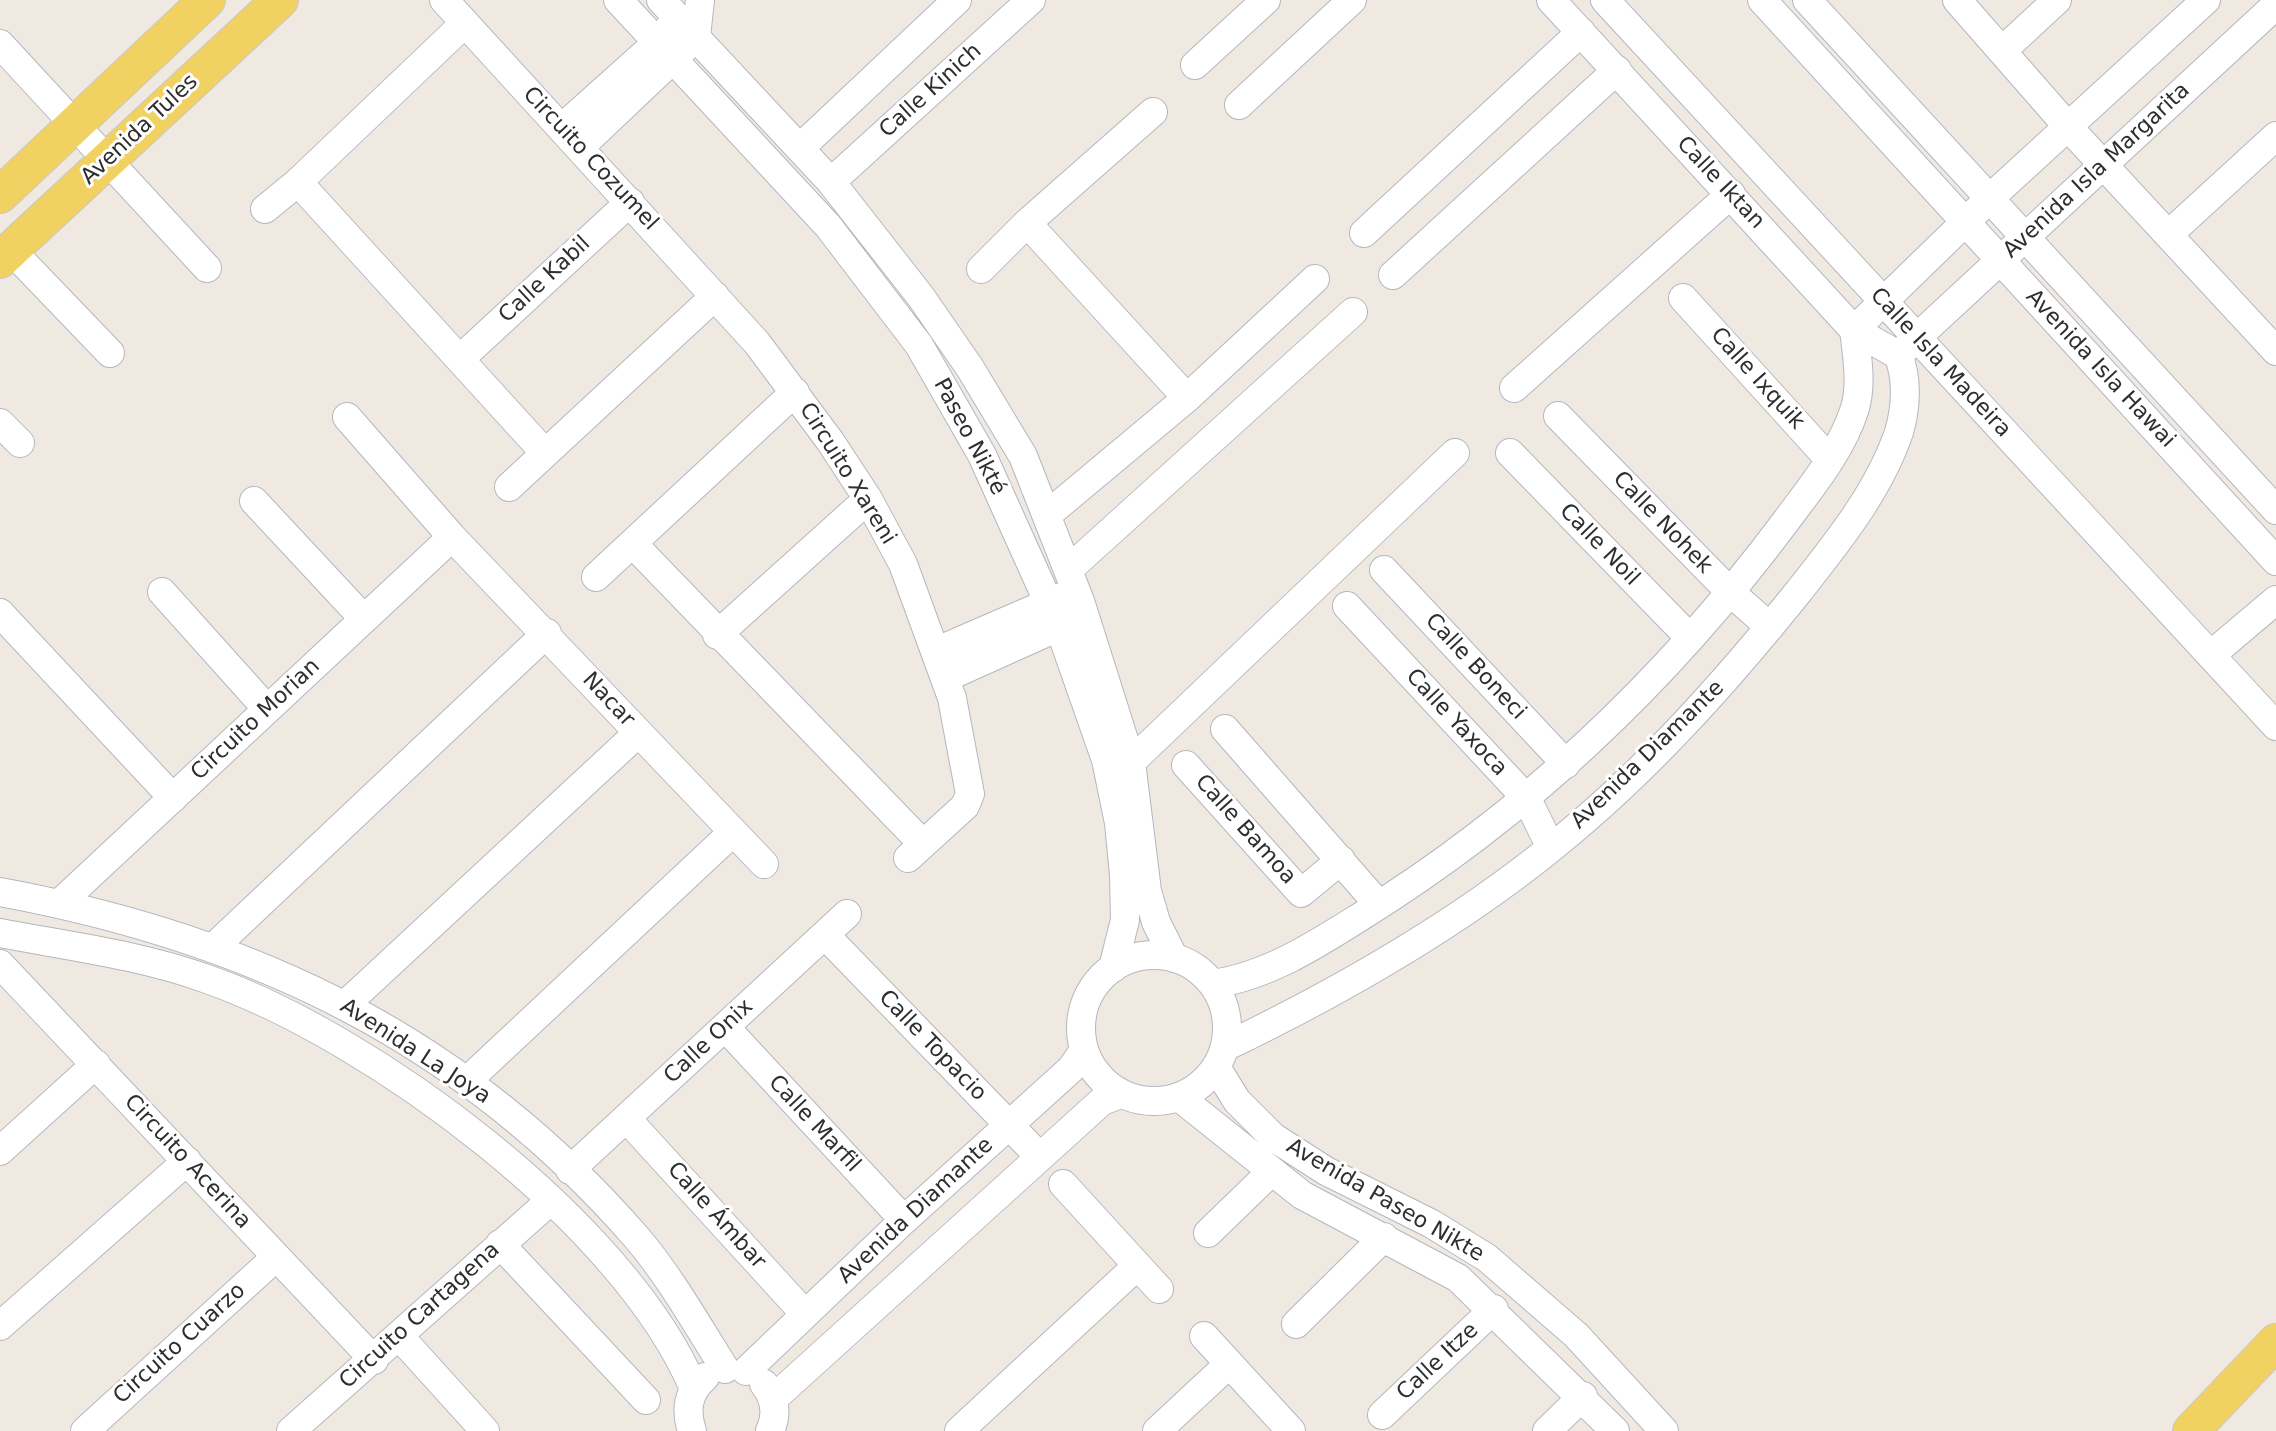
<!DOCTYPE html>
<html>
<head>
<meta charset="utf-8">
<style>
  body { margin:0 }
  canvas { display:block; background:#efe9e1 }
</style>
</head>
<body>
<canvas width="2276" height="1431"></canvas>
<script>
const ctx = document.querySelector('canvas').getContext('2d');
ctx.lineJoin = 'round';
function stroke(path, color, width, dash) {
  ctx.strokeStyle = color;
  ctx.lineWidth = width;
  ctx.lineCap = dash ? 'butt' : 'round';
  ctx.setLineDash(dash || []);
  ctx.stroke(path);
}
function write(font, color, halo, rows, align = 'center') {
  ctx.font = font + ' "DejaVu Sans",sans-serif';
  ctx.lineWidth = 6;
  ctx.setLineDash([]);
  ctx.textBaseline = 'middle';
  ctx.strokeStyle = halo;
  ctx.fillStyle = color;
  for (const [text, x, y, turn = 0] of rows) {
    ctx.save();
    ctx.translate(x, y);
    ctx.rotate((+turn || 0) * Math.PI / 180);
    ctx.textAlign = isNaN(turn) ? turn : align;
    if (halo) ctx.strokeText(text, 0, 0);
    ctx.fillText(text, 0, 0);
    ctx.restore();
  }
}
const minor = new Path2D(`
  M444,0L757,343L830,441L868,499L903,564L952,698L970,794L965,806L908,858
  M618,0L828,226L919,345L982,455L1059,626L1106,760L1119,823L1124,875L1125,920L1113,968
  M661,0L831,182L921,297L970,368L1023,456L1080,601L1131,762L1147,891L1156,922L1174,958
  M1551,0L1854,330L1898,355
  M1605,0L2276,726
  M1762,0L2276,561
  M1807,0L2276,510
  M1957,0L2070,129L2276,351
  M0,44L207,268
  M2002,51L2057,0
  M1195,65L1266,0
  M1239,105L1352,0
  M562,128L658,42L669,28
  M580,147L696,37L700,0
  M800,148L957,0
  M298,182L545,453
  M831,182L1031,0
  M265,209L298,182L465,23
  M1027,223L1187,398
  M1364,233L1581,32
  M2169,234L2276,136
  M11,250L110,353
  M981,269L1027,223L1153,112
  M1393,275L1617,70
  M1683,298L1830,460
  M460,359L630,202
  M1514,388L1731,194
  M1558,416L1730,592L1770,627
  M347,417L452,537L764,864
  M0,423L20,443
  M1510,453L1689,637
  M509,487L715,296
  M254,501L364,619
  M1047,515L1187,398L1315,279
  M633,544L923,844
  M1068,570L1353,312
  M1384,570L1566,764
  M596,577L795,392
  M162,592L267,709
  M1347,606L1527,799L1551,848
  M0,613L173,798
  M717,635L868,499
  M937,651L1064,596
  M2212,654L2276,600
  M945,678L1076,619
  M1225,729L1379,905
  M1131,762L1455,453
  M1186,765L1301,893L1341,860
  M0,892C254,939 465,1040 637,1238C671,1278 697,1325 725,1369
  M60,903L452,537
  M0,933C68,946 141,955 207,979C373,1037 625,1224 694,1389
  M825,935L1039,1156
  M214,947L547,633
  M1081 1028a73 73 0 1 1 146 0a73 73 0 1 1-146 0Z
  M0,964L374,1360
  M1213,984C1267,976 1314,946 1360,917C1526,814 1669,678 1786,521C1812,486 1842,450 1855,408C1862,384 1857,355 1854,330L1990,198L2206,0
  M345,1005L638,733
  M725,1027L904,1220
  M1225,1047C1339,992 1452,928 1551,848C1644,774 1725,683 1799,591C1837,543 1879,491 1899,432C1906,408 1908,378 1898,355L2276,5
  M1216,1067L1237,1101L1273,1137L1326,1171L1432,1224L1487,1258L1576,1335L1664,1431
  M467,1081L733,832
  M1179,1097L1302,1195L1458,1278L1615,1431
  M626,1118L805,1314
  M0,1151L96,1064
  M570,1170L847,914
  M1063,1184L1159,1289
  M1208,1233L1271,1172
  M500,1244L646,1400
  M1296,1324L1384,1237
  M0,1326L187,1161
  M1204,1336L1291,1431
  M400,1337L485,1431
  M746,1371L904,1220L1071,1069L1084,1050
  M764,1384C775,1398 778,1414 770,1431
  M773,1399L1102,1101L1121,1094
  M1382,1415L1494,1309
  M85,1431L275,1258
  M291,1431L550,1201
  M692,1431C685,1410 688,1392 705,1377
  M959,1431L1137,1266
  M1157,1431L1229,1364
  M1547,1431L1583,1396`);
const major = new Path2D(`
  M0,195L207,0
  M0,260L280,0
  M2191,1431L2276,1342`);
stroke(minor, '#b4b7c1', 30);
stroke(major, '#c9c9c9', 38);
stroke(minor, '#fff', 28);
stroke(major, '#f2d163', 36);
write('22px', '#2e2e2e', '#fff', [
  ["Calle Kinich",931,91,-42],
  ["Avenida Tules",140,130,-43],
  ["Circuito Cozumel",590,159,47],
  ["Avenida Isla Margarita",2097,171,-43],
  ["Calle Iktan",1720,183,47],
  ["Calle Kabil",545,280,-43],
  ["Calle Isla Madeira",1940,363,47],
  ["Avenida Isla Hawai",2100,369,47],
  ["Calle Ixquik",1757,379,48],
  ["Paseo Nikté",969,437,62],
  ["Circuito Xareni",847,474,58],
  ["Calle Nohek",1662,523,46],
  ["Calle Noil",1599,545,46],
  ["Calle Boneci",1475,667,47],
  ["Nacar",608,700,47],
  ["Circuito Morian",256,720,-43],
  ["Calle Yaxoca",1456,723,47],
  ["Avenida Diamante",1648,755,-44],
  ["Calle Bamoa",1245,830,48],
  ["Calle Onix",709,1042,-43],
  ["Calle Topacio",932,1046,46],
  ["Avenida La Joya",415,1052,33],
  ["Calle Marfil",814,1124,47],
  ["Circuito Acerina",187,1162,47],
  ["Avenida Paseo Nikte",1385,1201,30],
  ["Avenida Diamante",916,1211,-43],
  ["Calle Ámbar",716,1216,48],
  ["Circuito Cartagena",420,1316,-42],
  ["Circuito Cuarzo",180,1344,-42],
  ["Calle Itze",1438,1362,-43]
]);
</script>
</body>
</html>
